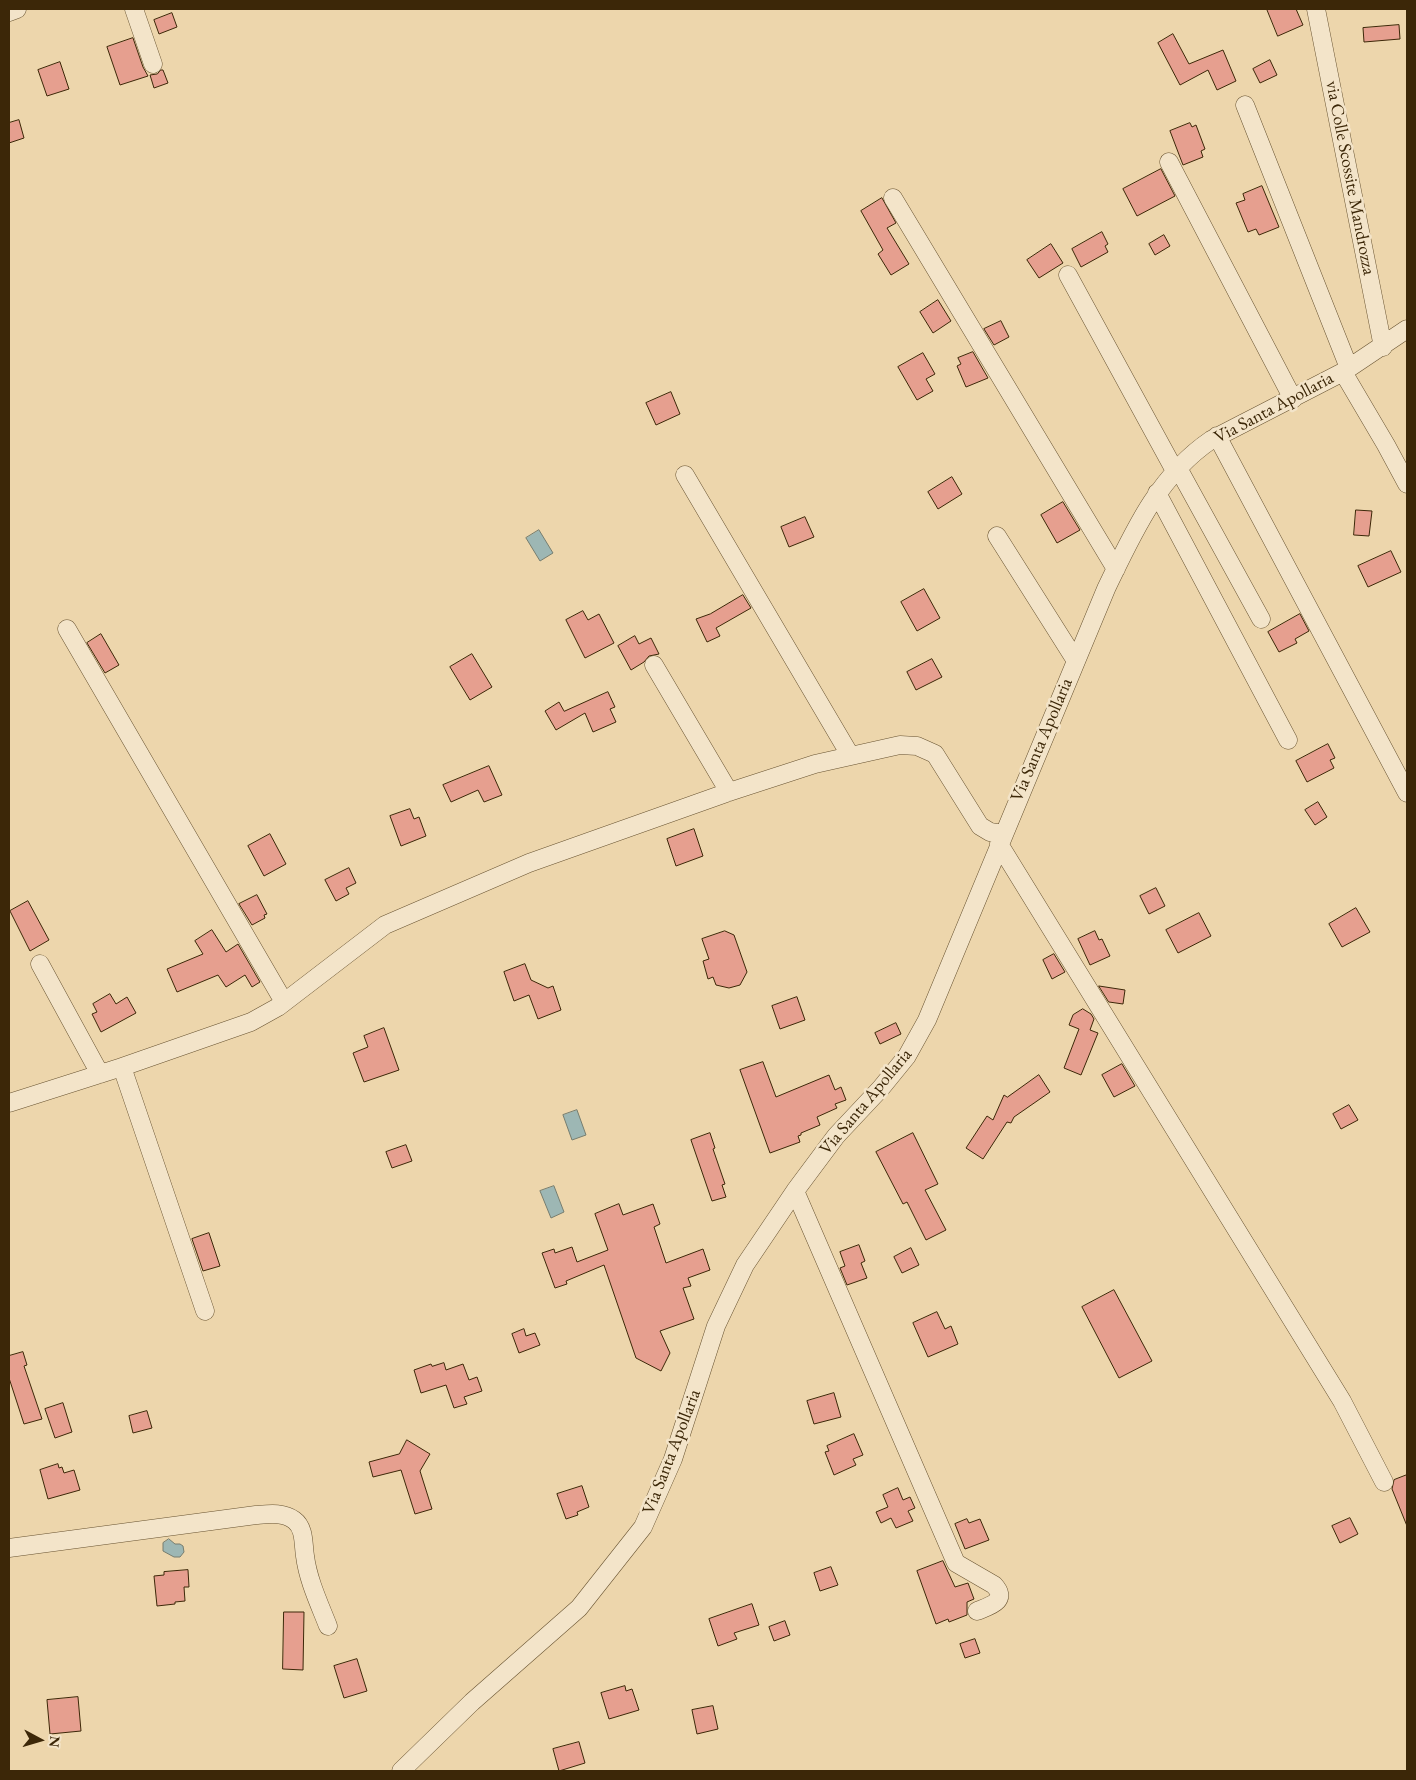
<!DOCTYPE html>
<html>
<head>
<meta charset="utf-8">
<style>
  body { margin:0 }
  #map { position:relative; width:1416px; height:1780px; overflow:hidden; background:#edd6ac; font-family:"EB Garamond",serif }
  canvas { display:block }
  .frame { position:absolute; inset:0; border:10px solid #3c2708; pointer-events:none }
  .north { position:absolute; left:15px; top:1715px; width:50px; height:50px; -webkit-text-stroke:4px #f3e4c9; paint-order:stroke; rotate:96deg; font-size:14px; font-weight:700; line-height:20px; text-align:center; color:#3c2708 }
  .north::after { content:''; display:block; margin:auto; width:18px; height:22px; background:#3c2708; clip-path:polygon(50% 0,100% 100%,50% 72%,0 100%) }
</style>
</head>
<body>
<div id="map">
<canvas width="1416" height="1780"></canvas>
<div class="frame"></div>
<div class="north">N</div>
</div>
<script>
const ctx = document.querySelector('canvas').getContext('2d');
ctx.lineJoin = 'round';
function paint(path, color) {
  ctx.fillStyle = color;
  ctx.fill(path, 'evenodd');
}
function stroke(path, color, width, dash) {
  ctx.strokeStyle = color;
  ctx.lineWidth = width;
  ctx.lineCap = dash ? 'butt' : 'round';
  ctx.setLineDash(dash || []);
  ctx.stroke(path);
}
function write(font, color, halo, rows, align = 'center') {
  ctx.font = font + ' "EB Garamond",serif';
  ctx.lineWidth = 5;
  ctx.setLineDash([]);
  ctx.textBaseline = 'middle';
  ctx.strokeStyle = halo;
  ctx.fillStyle = color;
  for (const [text, x, y, turn = 0] of rows) {
    ctx.save();
    ctx.translate(x, y);
    ctx.rotate((+turn || 0) * Math.PI / 180);
    ctx.textAlign = isNaN(turn) ? turn : align;
    if (halo) ctx.strokeText(text, 0, 0);
    ctx.fillText(text, 0, 0);
    ctx.restore();
  }
}
const water = new Path2D(`
  M539,530L553,553L540,561L526,538Z
  M577,1110L586,1135L572,1140L563,1115Z
  M554,1186L564,1212L551,1218L540,1191Z
  M169,1539L175,1544H180L183,1546L184,1552L180,1557H174L163,1551V1543Z`);
paint(water, '#9db7b4');
stroke(water, '#767d6f', 1);
const building = new Path2D(`
  M1267,9H1296L1303,25L1278,36Z
  M172,13L177,27L159,34L154,20Z
  M1399,25L1400,39L1364,42L1363,28Z
  M1173,34L1189,64L1223,50L1236,81L1217,90L1208,70L1180,85L1158,43Z
  M133,38L143,67L148,76L120,85L107,47Z
  M1270,60L1277,75L1260,83L1253,69Z
  M60,62L69,89L47,96L38,70Z
  M161,70H163L168,83L154,88L150,75L157,74Z
  M19,120L24,138L9,143V123Z
  M1190,123L1192,127L1196,125L1205,149L1201,151L1203,157L1183,165L1170,131Z
  M1161,169L1175,196L1137,216L1123,189Z
  M1262,186L1279,227L1259,235L1256,229L1248,232L1236,203L1245,200L1243,194Z
  M882,198L896,223L887,228L909,264L891,275L878,254L883,250L861,211Z
  M1102,232L1108,244L1105,246L1108,252L1081,267L1072,249Z
  M1164,235L1170,246L1155,255L1149,244Z
  M1051,244L1063,263L1039,278L1027,260Z
  M938,300L951,321L933,333L920,312Z
  M1001,321L1009,337L994,345L984,329Z
  M973,352L988,378L966,387L957,366L961,364L958,358Z
  M923,353L935,374L926,379L933,391L917,400L898,367Z
  M671,392L680,414L656,425L646,403Z
  M952,477L962,494L938,509L928,492Z
  M1063,502L1080,530L1057,543L1041,515Z
  M1356,510L1372,511L1369,536L1354,535Z
  M805,517L814,537L789,547L781,527Z
  M1391,551L1401,572L1368,587L1358,566Z
  M924,589L940,618L917,631L901,602Z
  M743,595L751,608L716,628L720,636L707,642L696,619L710,614Z
  M583,611L588,620L599,614L614,643L585,658L566,620Z
  M1300,614L1309,631L1295,639L1297,643L1279,652L1268,632Z
  M101,634L119,665L105,673L87,643Z
  M635,636L639,644L651,638L659,654L649,656L644,662L631,670L618,646Z
  M472,654L492,687L470,700L450,667Z
  M932,659L942,677L916,690L907,672Z
  M608,692L615,707L610,709L616,722L593,732L585,713L556,730L545,711L559,702L564,711Z
  M1328,744L1335,758L1330,760L1334,768L1307,782L1296,761Z
  M489,766L502,795L484,802L478,790L451,802L443,785Z
  M1318,802L1327,817L1315,825L1305,810Z
  M410,809L414,819L419,817L426,836L401,846L390,816Z
  M694,829L703,856L676,866L667,839Z
  M270,834L286,864L264,876L248,846Z
  M349,868L356,883L346,888L349,894L336,901L325,880Z
  M1156,888L1165,906L1149,914L1140,896Z
  M257,895L267,914L264,915L265,918L252,925L239,904Z
  M28,901L49,940L30,951L10,911Z
  M1356,908L1370,932L1342,947L1329,924Z
  M1199,913L1211,936L1178,953L1166,930Z
  M212,930L226,952L238,944L260,982L252,987L245,975L226,987L218,975L177,992L167,969L203,954L195,941Z
  M725,931L734,935L747,972L740,985L729,988L716,985L713,977L708,979L703,961L709,959L702,939Z
  M1095,931L1099,940L1102,939L1110,956L1090,965L1078,939Z
  M1054,954L1065,972L1052,979L1043,960Z
  M525,964L531,980L548,988L553,986L561,1010L538,1019L529,995L514,1001L504,972Z
  M1099,986L1125,990L1123,1004L1109,1002Z
  M110,994L116,1004L127,997L136,1013L101,1032L92,1014L97,1012L93,1004Z
  M797,997L805,1020L780,1029L772,1006Z
  M1083,1009L1091,1014L1094,1019L1090,1030L1098,1033L1081,1075L1064,1068L1079,1029L1069,1025L1073,1015Z
  M896,1023L901,1034L880,1044L875,1033Z
  M384,1028L399,1070L364,1082L353,1053L368,1047L364,1036Z
  M763,1062L776,1097L829,1075L835,1090L841,1087L846,1100L835,1104L837,1108L817,1117L820,1125L801,1133V1135L798,1136L800,1142L770,1153L740,1070Z
  M1122,1064L1135,1086L1114,1097L1102,1075Z
  M1039,1075L1050,1092L1014,1117L1011,1123L1007,1122L983,1159L966,1148L987,1116L993,1120L1004,1095L1007,1097Z
  M1349,1105L1358,1120L1341,1129L1333,1114Z
  M710,1133L715,1148L713,1149L725,1184L722,1185L726,1197L712,1201L691,1140Z
  M913,1133L938,1184L925,1190L946,1230L926,1240L907,1202L903,1204L876,1152Z
  M406,1145L412,1161L392,1168L386,1152Z
  M619,1204L623,1215L653,1204L660,1224L654,1227L666,1263L703,1249L710,1270L688,1278L691,1286L683,1288L694,1319L660,1331L670,1353L661,1371L636,1358L604,1265L566,1281L567,1284L555,1288L542,1253L554,1249L555,1253L572,1247L577,1262L608,1250L595,1214Z
  M209,1233L220,1266L203,1271L192,1239Z
  M859,1245L865,1261L861,1263L867,1278L847,1285L840,1268L845,1266L840,1252Z
  M911,1248L919,1265L902,1273L894,1257Z
  M1114,1290L1152,1361L1119,1378L1082,1307Z
  M937,1312L945,1329L951,1326L958,1344L928,1357L913,1323Z
  M524,1329L526,1336L535,1333L540,1345L519,1353L512,1334Z
  M23,1352L27,1365L24,1366L42,1419L24,1424L9,1378V1356Z
  M444,1363L446,1370L463,1364L469,1380L477,1377L482,1391L464,1397L467,1404L454,1408L446,1385L421,1393L414,1370L431,1364L432,1366Z
  M834,1393L841,1417L814,1424L807,1401Z
  M63,1403L72,1432L55,1438L45,1409Z
  M147,1411L152,1428L133,1433L129,1416Z
  M854,1434L863,1455L853,1459L856,1465L834,1475L825,1452L829,1451L827,1446Z
  M407,1440L430,1454L420,1471L432,1509L415,1514L401,1470L373,1477L369,1462L399,1454Z
  M58,1464L59,1468L62,1467L64,1473L74,1470L80,1490L48,1499L40,1470Z
  M1407,1475V1526L1392,1489L1394,1480Z
  M582,1486L589,1507L577,1512L578,1515L566,1519L557,1494Z
  M898,1488L903,1500L910,1497L915,1508L908,1511L913,1521L896,1528L891,1518L881,1523L876,1512L888,1507L883,1495Z
  M1350,1518L1358,1534L1340,1543L1332,1526Z
  M967,1519L969,1523L980,1519L989,1540L965,1549L955,1524Z
  M943,1561L955,1587L968,1583L974,1599L967,1602V1615L949,1622L948,1619L936,1624L917,1571Z
  M831,1567L838,1585L820,1591L814,1573Z
  M188,1570L189,1587H184L185,1601L175,1602V1604L157,1606L154,1576L164,1575V1572Z
  M752,1604L759,1625L734,1633L737,1639L718,1646L709,1619Z
  M284,1612H304L303,1670L283,1669Z
  M785,1621L790,1635L774,1641L769,1627Z
  M975,1639L980,1653L965,1658L960,1644Z
  M357,1659L367,1691L344,1698L334,1666Z
  M625,1686L626,1691L632,1689L639,1710L609,1719L601,1693Z
  M78,1697L81,1731L50,1734L47,1700Z
  M713,1706L718,1729L697,1734L692,1710Z
  M579,1742L585,1763L559,1771L553,1749Z`);
paint(building, '#e69f8f');
stroke(building, '#3c2708', 1);
const minor = new Path2D(`
  M134,9L153,64
  M1316,9L1383,347
  M9,12L17,9
  M1245,105L1349,368
  M1169,162L1293,399
  M893,198L1116,569
  M1068,275L1175,471
  M1343,372L1386,445L1407,484
  M1217,436L1407,793
  M1178,468L1261,619
  M685,475L850,755
  M1157,493L1288,740
  M997,536L1076,661
  M67,629L284,1002
  M654,665L729,792
  M999,844L1342,1401L1384,1482
  M40,964L100,1074
  M122,1067L205,1311
  M9,1103L122,1067L251,1022L278,1007L385,925L529,863L729,792L815,764L900,745L917,746L935,754L980,826L990,832L1003,834
  M795,1191L956,1563L994,1585C1009,1601 989,1606 977,1611
  M9,1548L256,1515C269,1514 283,1512 294,1520C305,1528 303,1544 305,1556C308,1580 319,1603 328,1626
  M401,1771L472,1702L579,1608L643,1527L673,1459L716,1326L745,1265L795,1191L836,1136L881,1088L907,1056L927,1020L1106,589C1133,533 1158,476 1211,440L1343,372L1407,329`);
stroke(minor, '#685331', 19);
stroke(minor, '#f3e4c9', 18);
write('18px', '#3c2708', '#f3e4c9', [
  ["via Colle Scossite Mandrozza",1350,178,79],
  ["Via Santa Apollaria",1274,408,-28],
  ["Via Santa Apollaria",1042,740,-67],
  ["Via Santa Apollaria",866,1102,-50],
  ["Via Santa Apollaria",672,1452,-69]
]);
</script>
</body>
</html>
